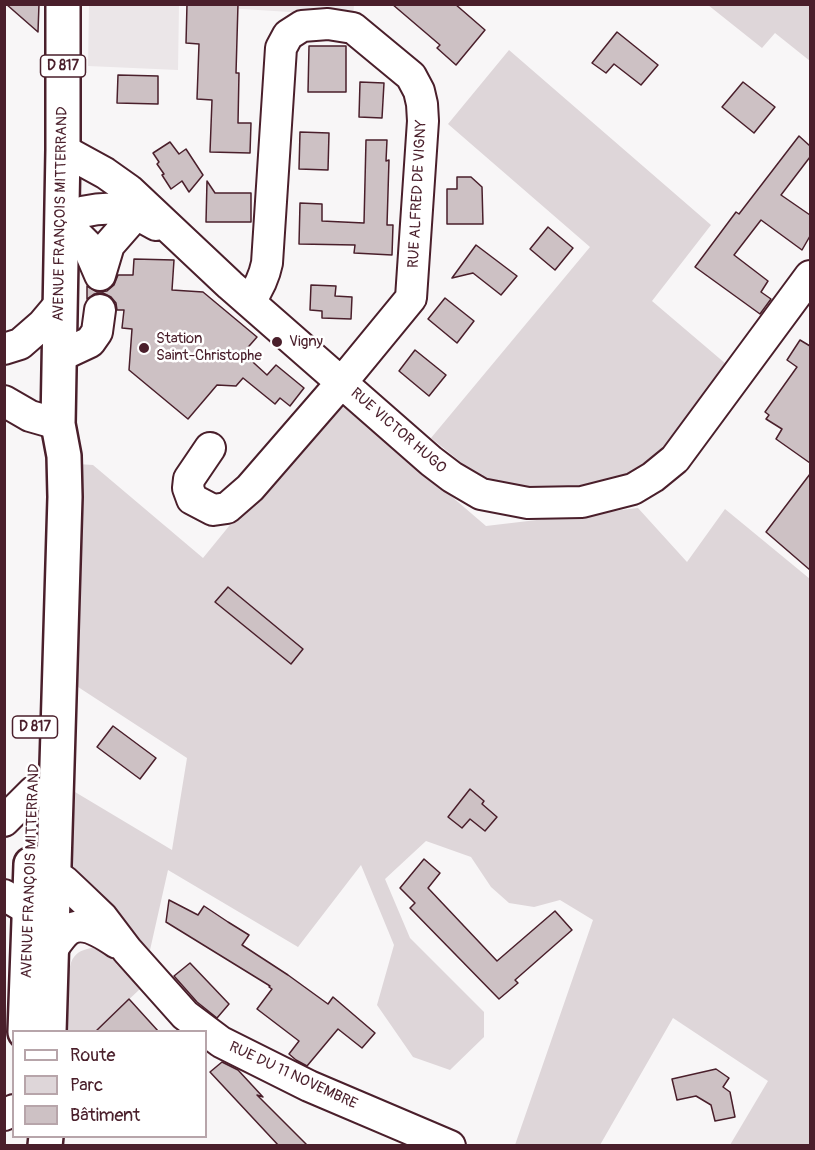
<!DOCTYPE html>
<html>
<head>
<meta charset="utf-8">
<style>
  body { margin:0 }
  #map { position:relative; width:815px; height:1150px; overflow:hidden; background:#f8f6f7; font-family:Pangolin,sans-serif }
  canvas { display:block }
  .frame { position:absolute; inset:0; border:6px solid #4a1f2b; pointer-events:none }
  .legend { position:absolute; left:12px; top:1030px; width:195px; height:108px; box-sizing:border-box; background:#fff; border:2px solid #b7a5aa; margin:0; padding:8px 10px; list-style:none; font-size:18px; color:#4a1f2b }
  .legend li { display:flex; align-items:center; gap:12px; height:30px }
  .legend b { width:30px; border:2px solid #b7a5aa }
</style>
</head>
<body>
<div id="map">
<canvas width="815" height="1150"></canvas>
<div class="frame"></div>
<ul class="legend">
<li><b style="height:8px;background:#fff"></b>Route</li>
<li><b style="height:16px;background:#ded6d9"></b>Parc</li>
<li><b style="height:16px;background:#cdc1c4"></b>Bâtiment</li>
</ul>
</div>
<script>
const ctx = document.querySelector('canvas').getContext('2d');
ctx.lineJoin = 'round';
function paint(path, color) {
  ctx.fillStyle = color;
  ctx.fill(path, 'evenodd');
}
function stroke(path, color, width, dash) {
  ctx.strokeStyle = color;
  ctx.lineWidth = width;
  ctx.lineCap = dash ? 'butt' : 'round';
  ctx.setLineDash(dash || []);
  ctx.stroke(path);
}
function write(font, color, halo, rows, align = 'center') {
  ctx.font = font + ' Pangolin,sans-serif';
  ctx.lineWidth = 5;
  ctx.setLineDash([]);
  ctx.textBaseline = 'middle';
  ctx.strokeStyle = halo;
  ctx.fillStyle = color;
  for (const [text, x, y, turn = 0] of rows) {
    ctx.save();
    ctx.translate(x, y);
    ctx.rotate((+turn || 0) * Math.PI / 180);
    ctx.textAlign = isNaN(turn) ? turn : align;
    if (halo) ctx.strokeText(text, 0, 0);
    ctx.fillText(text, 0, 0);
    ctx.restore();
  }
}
paint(new Path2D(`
  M89,5H354L353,16L179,5L178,70L88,66Z`), '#ebe6e8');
paint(new Path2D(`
  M708,5H810V61L775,33L762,48Z
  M509,50L711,225L652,301L726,364L663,450L625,475L594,484L552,490H514L478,476L431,438L590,247L448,124Z
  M338,404L345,405L486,526L638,508L687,562L725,509L810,579V1145H730L768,1081L673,1018L600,1145H515L593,920L560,900L534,907L509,903L491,887L471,857L426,841L385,879L410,938L484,1012V1037L450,1070L413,1057L377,1005L394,945L361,865L298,947L168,870L150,950L70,869L75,792L172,850L187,758L75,685L78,464L93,465L203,558L322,412Z
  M95,947L111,958L140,989L103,1024L110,1031L67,1032C67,1016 65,967 74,957C79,950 87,949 95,947Z`), '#ded6d9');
const building = new Path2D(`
  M6,4H39L38,32Z
  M187,4H238L236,73H239L238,123H251L250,153L210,152L212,100L197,99L199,44L186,43Z
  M392,4H455L485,30L456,65L437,48L440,45Z
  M617,32L658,65L641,85L614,64L606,73L592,63Z
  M309,46H346V92H308Z
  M118,75L158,76V104L117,103Z
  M360,82L384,83L382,118L359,117Z
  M743,82L775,107L754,133L722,107Z
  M300,132L329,133L328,170L299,169Z
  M799,136L810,146V157L781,195L810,215V236L802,250L761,220L734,255L768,281L761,292L771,299L760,314L695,267L736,212L739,214Z
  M366,140H387L386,161L389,160L387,225H393L392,255L354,253L355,245L299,244L300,203L322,204V221L364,223Z
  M170,142L179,154L186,149L203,175L189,192L182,181L171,189L162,175L164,174L157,164L159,162L153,153Z
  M457,177H471L482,187L483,224H447V189H457Z
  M207,181L215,193H251V222H206Z
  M548,227L573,248L555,270L530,249Z
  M476,245L517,276L501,295L473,273L452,278Z
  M134,259L174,260L172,290L203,292L257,337L243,353L267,375L276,365L304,388L290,406L280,398L275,404L243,378L236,386L217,385L188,419L129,370L132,329L122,328L124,310H117L116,303L111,297L103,293L94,294L87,299V286L97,292L107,291L114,285L118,275H133Z
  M311,285L336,286L335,296L352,297L351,319L322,318V311L310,310Z
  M445,298L474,321L457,343L428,319Z
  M800,340L810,346V463L776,439L782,429L766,419L769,415L765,412L797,367L787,360Z
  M415,350L446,375L429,396L399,371Z
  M810,474V570L766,532Z
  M228,587L303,649L291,664L215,602Z
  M113,726L156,758L140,779L97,747Z
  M470,789L484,801L482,804L497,817L485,831L470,819L462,828L448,817Z
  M424,859L440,873L428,888L497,961L555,911L572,930L515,980L518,983L499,999L410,908L415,903L400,888Z
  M169,900L198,915L204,906L228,922L249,935L242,945L288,975L328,1004L333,997L375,1033L362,1048L338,1029L307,1066L296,1060L289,1054L299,1041L257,1009L272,989L269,987L270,986L166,922Z
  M190,963L229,1004L217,1018L197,1002L174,976Z
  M129,999L159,1032H95Z
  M222,1062L238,1070L263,1097L257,1095L308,1146H279L210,1072Z
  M716,1069L729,1078L723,1087L730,1092L735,1117L715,1121L711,1105L696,1096L677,1100L672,1079Z`);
paint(building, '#cdc1c4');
stroke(building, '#4a1f2b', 1.5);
const minor = new Path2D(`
  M63,150L105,173L129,190L230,285L431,461L452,477L481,494L528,503L582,502L633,489L653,477L675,459L810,276
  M100,275L87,245L61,219C98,205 121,204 156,225
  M100,275L109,245L144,205
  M4,349L20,344L43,324L59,305
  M58,357L90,342L97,332L100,310
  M4,401L30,416L58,424
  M210,448L189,479L188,488L192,499L213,510L227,508L250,488L342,382L411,298L423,121L422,104L419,91L411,76L353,28L328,24L302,26L288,35L281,48L267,263C264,278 259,288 250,301
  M4,821L33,792
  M53,879L64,881L82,898L102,917L127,950L185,1015L221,1042L309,1086L450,1146
  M4,895L29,910
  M51,951C56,944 61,936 67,931C82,919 104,934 117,943
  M4,1115L14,1110`);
const major = new Path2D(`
  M25,1032L31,864
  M49,1032L65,497L64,456L58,424L63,150V4
  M45,1146L46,1136`);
stroke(minor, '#4a1f2b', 34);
stroke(major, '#4a1f2b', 38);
stroke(minor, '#fff', 30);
stroke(major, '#fff', 33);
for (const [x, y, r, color] of [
  [277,342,6,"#4a1f2b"],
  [144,348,6,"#4a1f2b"]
]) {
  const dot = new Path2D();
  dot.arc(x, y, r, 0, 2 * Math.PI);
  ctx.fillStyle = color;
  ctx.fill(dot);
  stroke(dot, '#fff', 2);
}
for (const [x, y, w] of [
  [63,66,45],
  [35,727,45]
]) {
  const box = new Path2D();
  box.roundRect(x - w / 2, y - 11, w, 22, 4.5);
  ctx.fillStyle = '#fff';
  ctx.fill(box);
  stroke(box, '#4a1f2b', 1.5);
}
write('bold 14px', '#4a1f2b', null, [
  ["D 817",63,66],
  ["D 817",35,727]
]);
write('15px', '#4a1f2b', '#fff', [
  ["RUE ALFRED DE VIGNY",418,194,-87],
  ["AVENUE FRANÇOIS MITTERRAND",61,214,-89],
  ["RUE VICTOR HUGO",398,431,41],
  ["AVENUE FRANÇOIS MITTERRAND",31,871,-88],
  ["RUE DU 11 NOVEMBRE",293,1076,25]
]);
write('15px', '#4a1f2b', '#fff', [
  ["Station",156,339],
  ["Saint-Christophe",156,356],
  ["Vigny",289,342]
], 'left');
</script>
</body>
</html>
